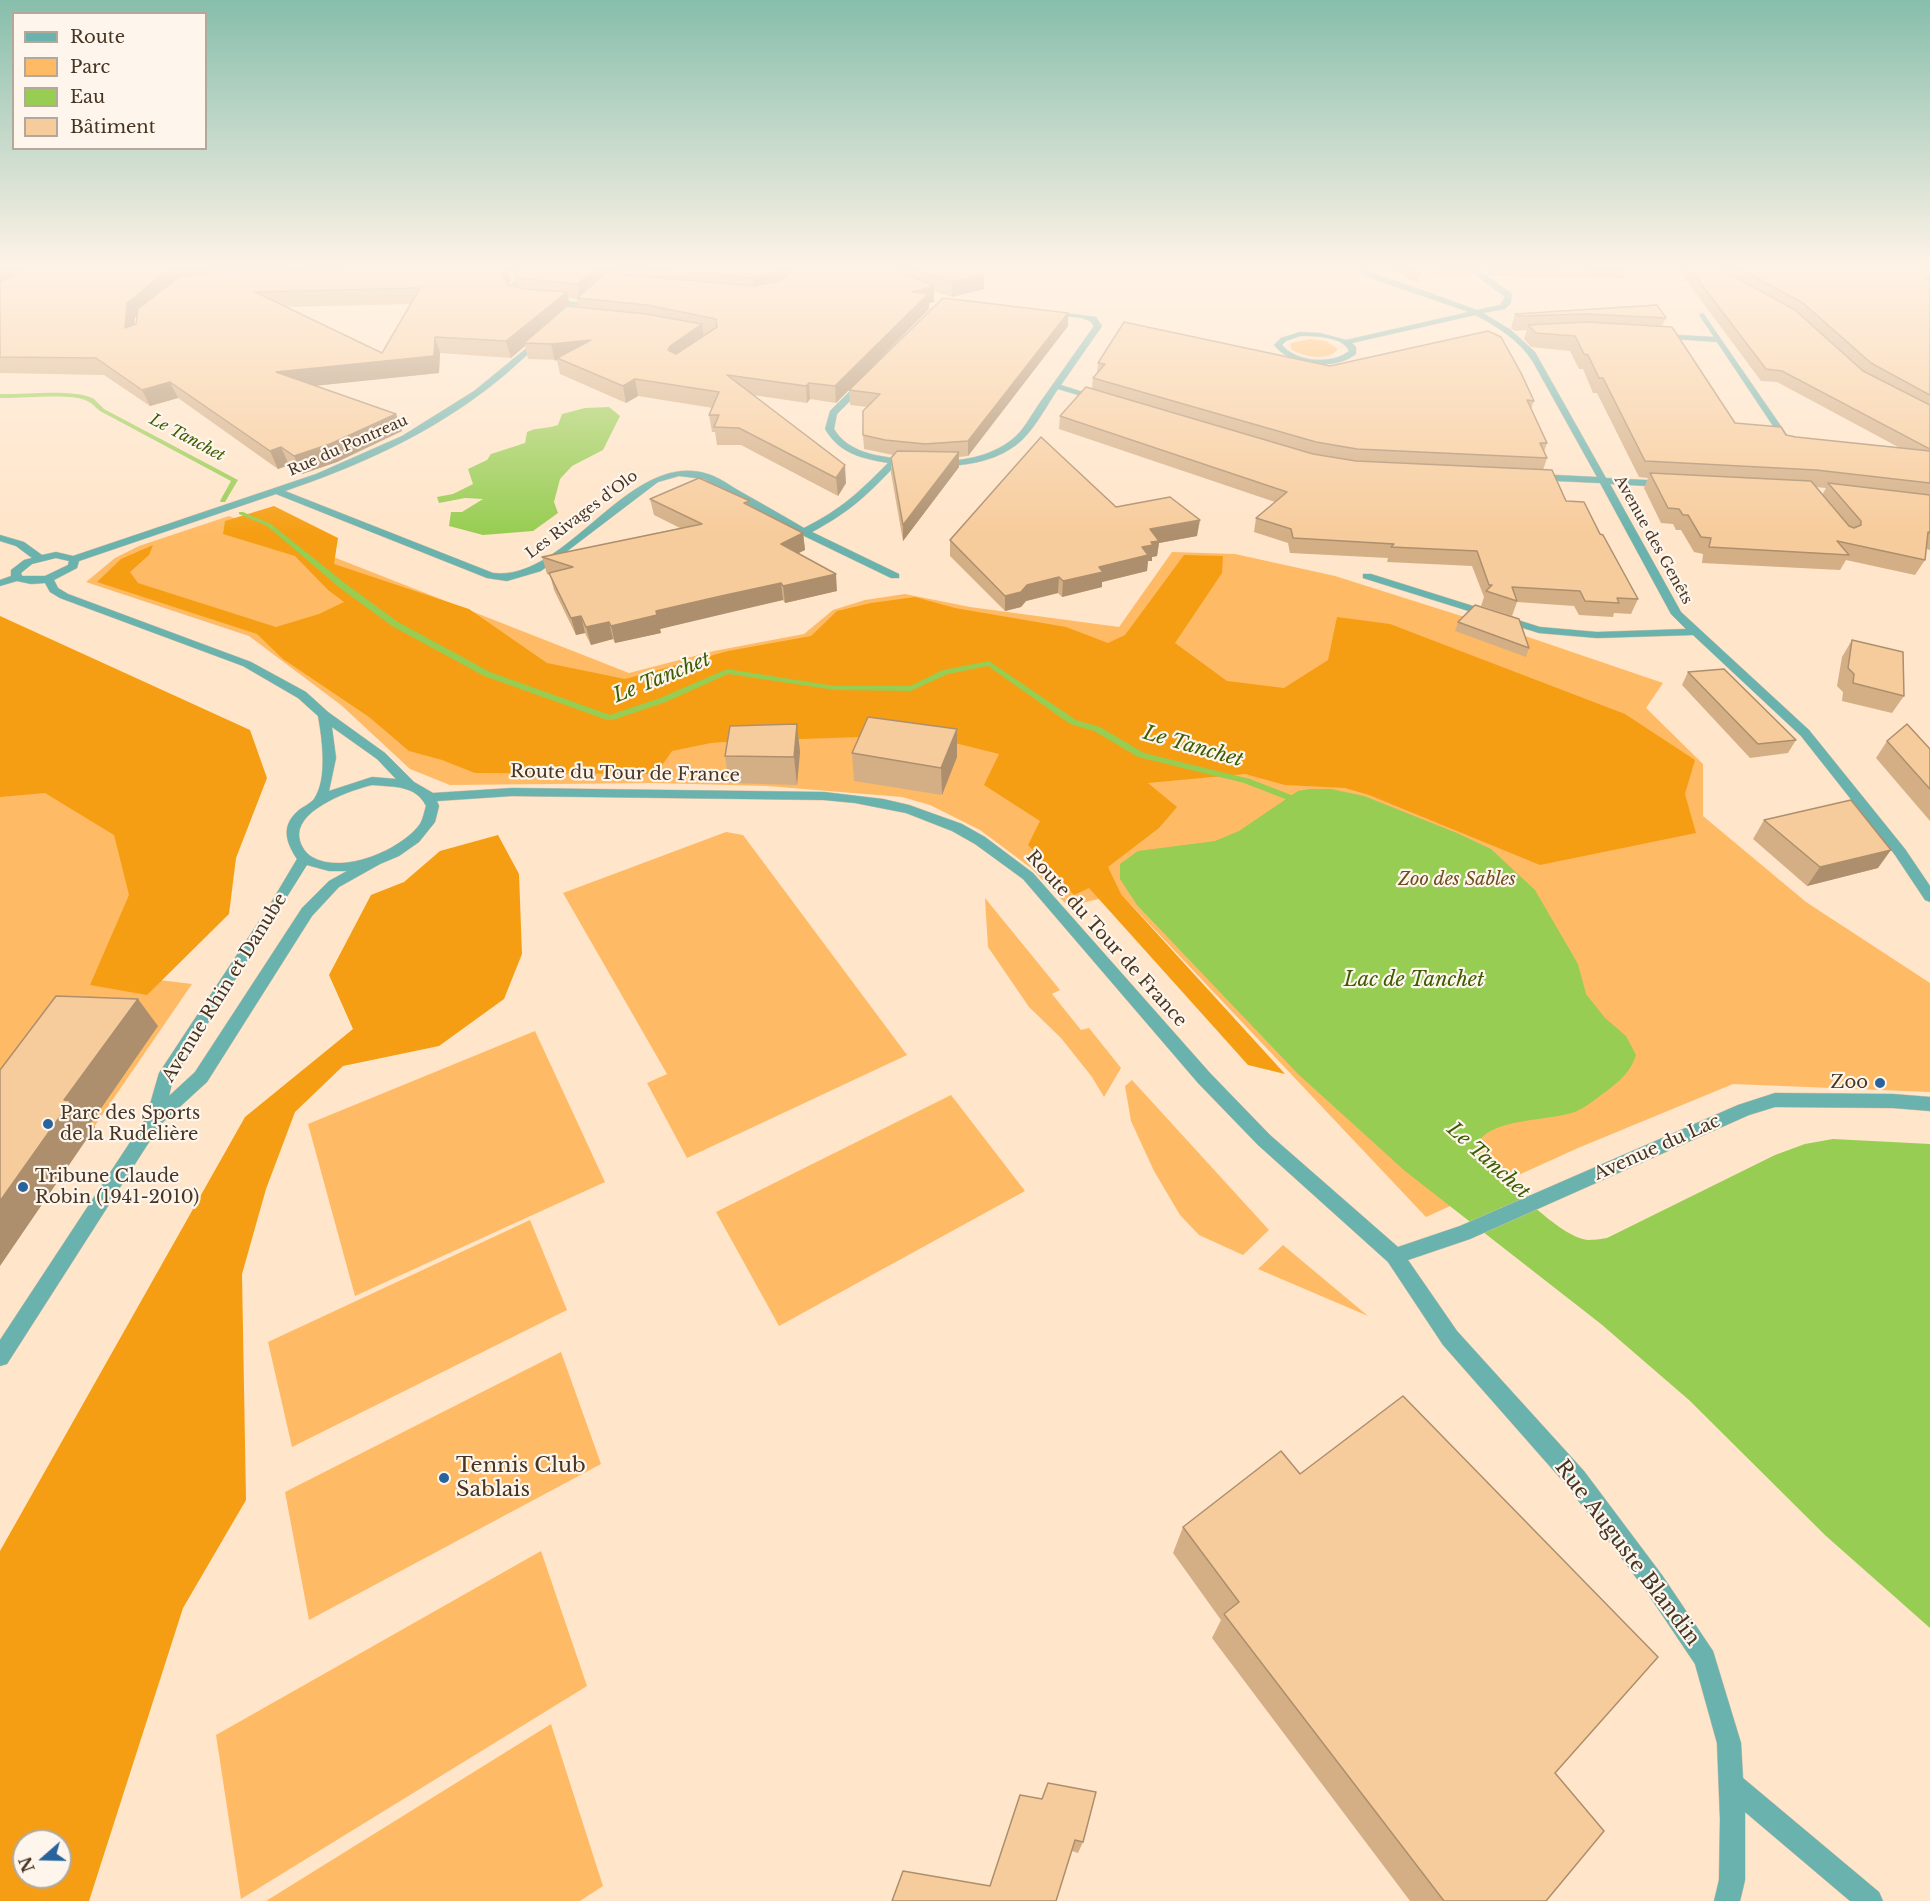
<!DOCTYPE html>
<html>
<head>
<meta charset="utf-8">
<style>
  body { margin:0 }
  #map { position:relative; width:1930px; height:1901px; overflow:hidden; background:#ffe5c9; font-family:"Libre Baskerville",serif }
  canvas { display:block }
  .legend { position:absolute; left:12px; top:12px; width:195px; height:138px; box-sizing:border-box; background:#fef5ec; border:2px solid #b4a89b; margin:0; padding:8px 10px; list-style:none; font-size:18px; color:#463522 }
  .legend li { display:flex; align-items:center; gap:12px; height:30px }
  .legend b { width:30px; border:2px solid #b4a89b }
  .north { position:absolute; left:12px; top:1829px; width:60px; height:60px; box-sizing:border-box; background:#fef5ec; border:2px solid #b4a89b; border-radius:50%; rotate:250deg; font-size:16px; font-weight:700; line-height:24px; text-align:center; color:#463522 }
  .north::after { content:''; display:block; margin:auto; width:21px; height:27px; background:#28649b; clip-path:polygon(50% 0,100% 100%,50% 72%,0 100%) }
</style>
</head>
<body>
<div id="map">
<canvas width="1930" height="1901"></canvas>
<ul class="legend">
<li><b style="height:8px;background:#6ab2ad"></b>Route</li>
<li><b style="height:16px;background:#ffba66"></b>Parc</li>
<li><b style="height:16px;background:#97cd52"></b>Eau</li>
<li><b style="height:16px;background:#f7cc9c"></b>Bâtiment</li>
</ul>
<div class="north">N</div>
</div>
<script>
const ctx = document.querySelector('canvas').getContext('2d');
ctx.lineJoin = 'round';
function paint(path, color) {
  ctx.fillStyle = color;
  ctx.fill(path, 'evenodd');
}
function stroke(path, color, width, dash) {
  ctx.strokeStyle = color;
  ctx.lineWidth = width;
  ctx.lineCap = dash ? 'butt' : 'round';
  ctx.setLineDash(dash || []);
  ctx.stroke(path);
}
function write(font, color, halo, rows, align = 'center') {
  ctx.font = font + ' "Libre Baskerville",serif';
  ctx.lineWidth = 4.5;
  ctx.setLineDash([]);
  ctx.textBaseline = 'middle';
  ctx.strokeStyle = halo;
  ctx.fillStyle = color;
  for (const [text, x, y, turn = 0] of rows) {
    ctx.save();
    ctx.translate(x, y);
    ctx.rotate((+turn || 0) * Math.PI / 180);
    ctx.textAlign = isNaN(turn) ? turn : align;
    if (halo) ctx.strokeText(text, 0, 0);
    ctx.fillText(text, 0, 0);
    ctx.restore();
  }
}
paint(new Path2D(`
  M1310,339L1326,341L1338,349C1328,362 1303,357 1291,349V343Z
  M229,516L629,673L714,651L804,634L833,610L865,600L905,594L970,607L1119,627L1172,552L1235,554L1335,576L1531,638L1663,683L1646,708L1703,764V816L1806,902L1930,983V1092L1733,1084L1578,1148L1426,1217L1121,894L1068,906L1031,868L980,830L930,805L902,797L767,786L654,783L450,785L410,769L341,705L249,636L86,582L115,558L139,546Z
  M0,763L164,835L159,980L192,984L0,1264Z
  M726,832L743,835L907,1055L687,1158L647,1083L667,1074L563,893Z
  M985,898L1060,990L1052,994L1081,1030L1089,1028L1121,1068L1104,1097L1092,1077L1061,1038L1029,1007L988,947Z
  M535,1031L605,1182L355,1296L308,1124Z
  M1132,1080L1269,1230L1243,1255L1199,1235L1180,1215L1154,1171L1131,1121L1125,1086Z
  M951,1095L1025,1191L779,1326L716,1212Z
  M530,1220L567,1310L292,1447L268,1342Z
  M1283,1245L1368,1316L1258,1269Z
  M561,1352L601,1464L309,1620L285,1492Z
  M541,1551L587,1686L241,1899L216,1735Z
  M551,1724L603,1886L580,1901H266Z`), '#ffba66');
paint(new Path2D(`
  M274,506L338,538L334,564L469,609L547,663L625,679L728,651L811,636L837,611L871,603L915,597L955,608L1066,627L1108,643L1125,635L1184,555L1223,556L1222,573L1175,643L1227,681L1284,688L1328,660L1337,617L1390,624L1625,714L1695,760L1685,794L1696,833L1540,865L1369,795L1345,788L1285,785L1245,774L1148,783L1177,807L1159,828L1108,867L1121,894L1285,1074L1248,1065L1089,888L1074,895L1028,845L1040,821L984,785L999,754L923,735L739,741L711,743L672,751L656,774L475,773L442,760L409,751L369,717L283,659L257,634L97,582L121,559L153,545L149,555L130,572L138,583L276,627L319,614L344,602L328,590L295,556L223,534L225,521Z
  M0,616L250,730L267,778L236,858L229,914L147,995L90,985L129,895L114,835L45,793L0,797Z
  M498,835L519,874L522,954L504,999L439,1046L343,1066L295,1112L266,1189L242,1274L246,1500L183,1608L89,1901H0V1551L245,1117L353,1029L329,975L371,895L404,882L440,851ZM24,1841H60V1877H24Z`), '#f59e13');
paint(new Path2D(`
  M609,407L620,416L603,450L572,466L560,479L554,502L558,513L533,531L483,535L449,526L451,512H462L483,499L465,498L439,503L437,497L453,494L473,484L468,469L487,460L491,454L525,443L527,432C536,427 547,429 558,425L562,414L585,408Z
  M1309,789H1331L1364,796L1457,833L1491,849L1535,890L1578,964L1586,994L1605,1018L1626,1036L1636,1055C1631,1071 1621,1080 1608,1090C1598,1097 1588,1106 1577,1111C1550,1122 1489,1117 1477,1145L1482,1156C1505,1178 1558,1237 1588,1240C1594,1240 1601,1239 1607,1238L1775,1155L1805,1144L1833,1139L1930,1144V1628L1826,1536L1689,1400L1601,1324L1405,1171L1298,1074L1137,905L1120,879V864L1138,851L1215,841L1239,831L1298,791Z`), '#97cd52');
paint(new Path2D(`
  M0,394C22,395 76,388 94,399C97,402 101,406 104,409L238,480L225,502H221L220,501L231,481L100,411C96,408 93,404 89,402C74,392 20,399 0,398Z
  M239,512H243L271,524L346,584L398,622L490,672L610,715L660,698L727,669L835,686H910L943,670L989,661L1076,720L1100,727L1144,753L1250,779L1304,800L1306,802L1304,804H1298L1244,783L1138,757L1094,731L1070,724L988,666L948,674L911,691L835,690L728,674L666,702L613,720H607L484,676L392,626L340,588L267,526L239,514Z`), '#97cd52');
const minor = new Path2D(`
  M527,268H534L516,288L518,295L527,299L523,301L512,298L508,288Z
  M1351,268H1360L1477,310L1500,305L1505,297L1482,280L1470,268H1477L1512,294L1511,303L1505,309L1483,313L1511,330L1535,352L1606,478L1666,481L1671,484L1666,487L1610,484L1681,612L1809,730L1905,849L1930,886V902L1925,900L1895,855L1801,736L1693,635L1597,638L1539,633L1363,578V574H1371L1540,627L1597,632L1686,629L1671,614L1600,483L1535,480L1530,477L1535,474L1597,477L1533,362C1520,341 1497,326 1475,315L1352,343L1356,347V354C1334,371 1291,367 1274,345L1281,338L1300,332L1320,333L1346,340L1469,312L1373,279ZM1300,336C1314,336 1343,336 1349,351C1332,365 1296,362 1282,345L1286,341Z
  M1901,268L1930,271V275L1904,270Z
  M550,300L580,302L584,304L580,306L547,304Z
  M965,300L1096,317L1102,326L1061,385L1102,398L1098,401L1058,389C1047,405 1037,425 1023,439C991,470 938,468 897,464C866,496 851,511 812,532L899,574V578H891L800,534L704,479L679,476L658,482L541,571L507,581L487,578L276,494L79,561L77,568L54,580L58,588L68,594L251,662L306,692L328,712L385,753L414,782L433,793L512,788L824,792L883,799L909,805L962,824L985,837L1033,873L1210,1073L1270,1135L1398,1247L1460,1226L1738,1105L1775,1093L1893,1094L1930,1097V1111L1893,1108L1775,1107L1749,1115L1470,1239L1408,1260L1457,1331L1584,1471L1662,1575L1713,1651L1741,1743L1743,1778L1879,1892L1883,1901H1850L1745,1812V1880L1740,1901H1714L1719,1880L1720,1819L1717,1743L1695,1664L1646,1591L1568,1487L1443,1345L1388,1262L1258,1145L1198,1083L1023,879L975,844L952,831L906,813L855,803L824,800L512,796L437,801L439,806L435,822L419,842L399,856L380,864L339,887L312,916L207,1082L160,1125L7,1364L0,1366V1340L146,1118L159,1073L269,906L297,859C285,841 281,825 299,810C303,807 311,803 314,799C328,779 322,738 318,716L298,698L243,666L60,598L50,592L45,583L31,584L17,581L0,586V580L11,576V570L24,560L32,558L16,546L0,541V535L24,542L42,555L56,552L73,556L316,474L402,436L474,391L540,337L544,339L543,341C522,359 502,379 479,395C421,438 353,468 285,491L493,573C567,582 630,448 708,474C718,477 728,484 736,489C759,502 782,515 804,528C843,508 858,493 888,463C861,458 840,454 825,429L830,411L936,305L949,301ZM965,304L1082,318L1090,321L1094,326C1076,351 1059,376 1041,401C1033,412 1026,426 1017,435C986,465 933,464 894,458C870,455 847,450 834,429L837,414L942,309L950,305ZM56,558L69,561L68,565L45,576H22L21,573L32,564ZM332,727L377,759L396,779L372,777L329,791L336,758ZM372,785C394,787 416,785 426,806C424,812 423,819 420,824C401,850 343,875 312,857C304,852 299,843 299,834C300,808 351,790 372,785ZM307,865L329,871H347L329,881L302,908L195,1072L169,1096L173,1079Z
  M1703,313L1792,442L1791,444H1785L1717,342L1660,338L1656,336L1660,334L1714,337L1699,315Z`);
stroke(minor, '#dac2a8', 1);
paint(minor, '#6ab2ad');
paint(new Path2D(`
  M0,268H970L984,274V289L952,297L934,291V302L929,303V309L836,403L810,399L807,403L753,395L846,483L838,496L741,445H717L715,432H712L709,415L713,408L638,396L626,403L560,374L557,360L528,359L525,346L511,358L440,353L439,373L315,386L396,414L402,431L337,462L302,474L289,465L278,469L178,398L150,406L104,375L0,373ZM509,273H516L515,274L518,287L508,285L511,281ZM568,298L577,299L579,307L570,306ZM411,304L382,353L285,307ZM137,316L136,324L134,325L135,318Z
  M1253,268H1283L1282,271Z
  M1386,268H1417L1420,273L1418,283Z
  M1435,268H1476L1474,275H1435Z
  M1481,268H1627V269L1624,278L1491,276Z
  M1677,268H1914L1920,273L1923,269L1916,268H1930V550L1926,549L1925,560L1915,575L1846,560L1840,570L1702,563L1703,554L1694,552L1681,530H1676L1673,524L1661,523L1644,488L1648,478L1639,477L1597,393H1593L1583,369H1579L1570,351L1531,347L1524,339L1527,330L1515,331L1511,328L1515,314L1657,305L1666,318L1662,326L1735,423L1796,437L1900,448L1777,382L1761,381ZM1815,487L1826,488L1822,495Z
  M1068,313V326L968,456L959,457V467L903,541L891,473V458L893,455L864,449L863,435L867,407L850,405L849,390Z
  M1098,363L1330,366L1534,401L1531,409L1547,443L1544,452L1547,458L1543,470L1566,501L1600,534L1638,599L1631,614L1614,613L1613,617L1579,615L1574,606L1517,602L1512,616L1481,606L1484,597L1472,566L1387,562L1388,558L1290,553L1288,543L1254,532L1256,518L1275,502L1059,429L1060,416L1092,388L1093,378L1097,373Z
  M650,499L750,506L803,533L805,550L798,553L837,591L785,603L783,600L723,613L660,629L661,633L615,643L613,639L591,645L585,633L576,635L554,590L550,575L547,574L542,557L680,528L654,515Z
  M1116,507L1197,536L1159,543L1157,556L1152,557V561H1148L1147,571L1102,582V587L1062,597L1058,593L1026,601L1021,607L1005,611L950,556V540Z
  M1458,622L1529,648L1526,657L1455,631Z
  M1852,640L1904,696L1892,713L1842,701L1843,692L1837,686L1842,657Z
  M1688,672L1796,740L1788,753L1750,758L1682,685Z
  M797,724L800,752L797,785L729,783L725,756Z
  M957,729V757L942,795L854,781L852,753Z
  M1887,741L1930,749V821L1876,758Z
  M1764,820L1878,868L1807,886L1753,839Z
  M1183,1527L1546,1901H1410L1212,1638L1221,1620L1173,1553Z
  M1020,1795L1083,1842L1078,1853L1072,1851L990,1886Z`), '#d4af86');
paint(new Path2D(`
  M9,268H50L0,291V273Z
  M174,268H203L205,273L171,287L135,318L133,344L125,328L127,303L165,272Z
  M506,268H508L511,281L506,289L502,274Z
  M598,268H616L617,270L582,298H580L577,284Z
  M780,268H811L755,293L753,278Z
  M984,274V289L952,297V282Z
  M934,286V302L929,303V309L836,403L835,386L912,292Z
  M567,292L570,308L524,343L525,346L511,358L506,341Z
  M1068,313V326L968,456V441Z
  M702,324L704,340L673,362L668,350L670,346Z
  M435,337L440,353L439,373L283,389L276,372L434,356Z
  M591,340L557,358V360L555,361L551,344Z
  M635,379L638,396L626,403L623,386Z
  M170,382L178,398L150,406L142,390Z
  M809,383L810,399L807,403L806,386Z
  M396,414L402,431L337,462L302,474L294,456Z
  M281,447L289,465L278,469L270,451Z
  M959,452V467L903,541V525Z
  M845,465L846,483L838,496L836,478Z
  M1200,520L1197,536L1159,543L1157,556L1152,557V561H1148L1147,571L1102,582V587L1062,597L1063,581L1099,567L1142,547L1150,529Z
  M803,533L805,550L783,561L781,544Z
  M836,574L837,591L785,603L783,586Z
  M1059,577L1058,593L1026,601L1021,607L1005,611V596L1027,585Z
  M781,583L783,600L660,629L661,633L615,643L611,626L656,611Z
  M581,616L585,633L576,635L571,618Z
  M609,622L613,639L591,645L586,627Z
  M797,724L800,752L797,785L794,757Z
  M957,729V757L942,795L941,768Z
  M1891,850L1878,868L1807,886L1820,867Z
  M138,999L158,1026L91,1123L95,1127L0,1266V1201L64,1100Z`), '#ad8f6d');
const building = new Path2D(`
  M0,268H9L0,273Z
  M30,268H174L165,272L127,303L125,328L136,324L138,309L180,276L387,268H506L502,274L508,285L525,289L567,292L506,341L435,337L434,356L276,372L396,414L330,444L294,456L281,447L270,451L170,382L142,390L96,358L0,357V282ZM420,288L382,353L255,292Z
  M520,268H598L577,284L516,278L515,274Z
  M645,268H780L773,273L753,278Z
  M797,268H892L934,286L912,292L928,294L835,386L809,383L806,386L727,375L845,465L836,478L739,428L714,427L719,415H709L719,392L635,379L623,386L557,358L591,340L551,344L524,343L567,306L646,314L702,324L670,346L668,350L676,354L717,327L716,319L647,305L577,298L606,273L754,286L780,281Z
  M915,268H970L984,274L952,282L927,274Z
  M1409,268H1417L1420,273Z
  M1558,268H1627V269Z
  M1689,268H1719L1795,310L1863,371L1930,405V449L1782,371L1766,369Z
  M1738,268H1914L1930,281V395L1871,363L1803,303Z
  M943,298L1068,313L968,441L925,444L885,440L863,435V411L880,394L849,390Z
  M1657,305L1666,318L1587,314L1519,316L1515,314Z
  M1124,322L1330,366L1488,331L1501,337L1521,373L1534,401L1527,400L1547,443H1540L1547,458L1357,449L1316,442L1093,378L1105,364L1098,363Z
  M1587,322L1672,327L1735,423L1781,427L1786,435L1796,437L1930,451V483L1816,470L1645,461L1603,378H1599L1588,355L1584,354L1575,336L1536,333L1528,325Z
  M1086,387L1313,454L1356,461L1552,470L1566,501L1584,502L1600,534L1603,535L1638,599L1617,598L1619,603L1585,601L1580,591L1512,587L1517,601L1486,591L1492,585H1489L1477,551L1391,547L1394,544L1293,538L1291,529L1256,518L1287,492L1060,416Z
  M1041,437L1116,507L1170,497L1200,520L1150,529L1159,541L1151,542L1153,545L1142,547L1148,555L1099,567L1103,572L1063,581L1059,577L1027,585L1021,592L1005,596L950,540Z
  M897,451L959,452L903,525L891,458Z
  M1650,473L1811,481L1849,526L1854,528L1861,525V521L1828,483L1930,495V533L1928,532L1925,560L1837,541L1849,555L1709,547L1711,538L1701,537L1688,515H1683L1679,509L1668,508Z
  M699,478L750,501L744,503L803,533L781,544L836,574L783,586L781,583L721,596L656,611L657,615L611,626L609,622L586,627L581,616L571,618L549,573L573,567L542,557L702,524L650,499Z
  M1475,605L1519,619L1529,648L1458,622Z
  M1852,640L1903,652L1904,696L1853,683L1854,674L1848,668Z
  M1724,669L1796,740L1758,744L1688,672Z
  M868,717L957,729L941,768L852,753Z
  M797,724L794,757L725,756L730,726Z
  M1907,724L1930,749V789L1887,741Z
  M1851,800L1891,850L1820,867L1764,820Z
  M56,996L138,999L64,1100L71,1101L0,1201V1070Z
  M1403,1396L1658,1657L1555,1773L1604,1831L1546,1901H1444L1224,1614L1239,1602L1183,1527L1281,1451L1300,1474Z
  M1048,1783L1096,1792L1083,1842L1075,1840L1056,1901H892L903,1871L990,1886L1020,1795L1042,1799Z`);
paint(building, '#f7cc9c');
stroke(building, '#ad8f6d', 1.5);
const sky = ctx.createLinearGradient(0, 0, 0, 534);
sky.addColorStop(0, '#87beac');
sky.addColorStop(0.5, '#fff3e7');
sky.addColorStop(1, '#fff3e700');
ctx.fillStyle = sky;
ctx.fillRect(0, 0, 1930, 534);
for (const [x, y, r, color] of [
  [1880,1083,6,"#28649b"],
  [48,1124,6,"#28649b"],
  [23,1187,6,"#28649b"],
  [444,1478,6,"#28649b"]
]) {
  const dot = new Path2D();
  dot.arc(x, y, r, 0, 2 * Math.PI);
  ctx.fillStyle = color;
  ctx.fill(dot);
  stroke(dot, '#fef5ec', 2);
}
write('15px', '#463522', '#fef5ec', [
  ["Rue du Pontreau",348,446,-24],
  ["Les Rivages d'Olo",582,515,-37],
  ["Avenue des Genêts",1653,540,61]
]);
write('italic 16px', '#3b5c00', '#fef5ec', [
  ["Le Tanchet",187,438,28]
]);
write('18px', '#463522', '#fef5ec', [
  ["Route du Tour de France",625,774,1],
  ["Route du Tour de France",1106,939,48],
  ["Avenue Rhin et Danube",225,988,-58],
  ["Avenue du Lac",1657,1148,-24]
]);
write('italic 18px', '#704c1f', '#fef5ec', [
  ["Zoo des Sables",1457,880]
]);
write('18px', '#463522', '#fef5ec', [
  ["Zoo",1868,1083,"right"],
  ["Parc des Sports",60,1114],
  ["de la Rudelière",60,1135],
  ["Tribune Claude",35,1177],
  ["Robin (1941-2010)",35,1198]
], 'left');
write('italic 20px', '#3b5c00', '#fef5ec', [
  ["Le Tanchet",662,678,-22],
  ["Le Tanchet",1193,747,16],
  ["Lac de Tanchet",1414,980],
  ["Le Tanchet",1488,1161,42]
]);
write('21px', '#463522', '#fef5ec', [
  ["Tennis Club",456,1466],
  ["Sablais",456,1490]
], 'left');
write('21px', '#463522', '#fef5ec', [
  ["Rue Auguste Blandin",1627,1553,53]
]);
</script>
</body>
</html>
